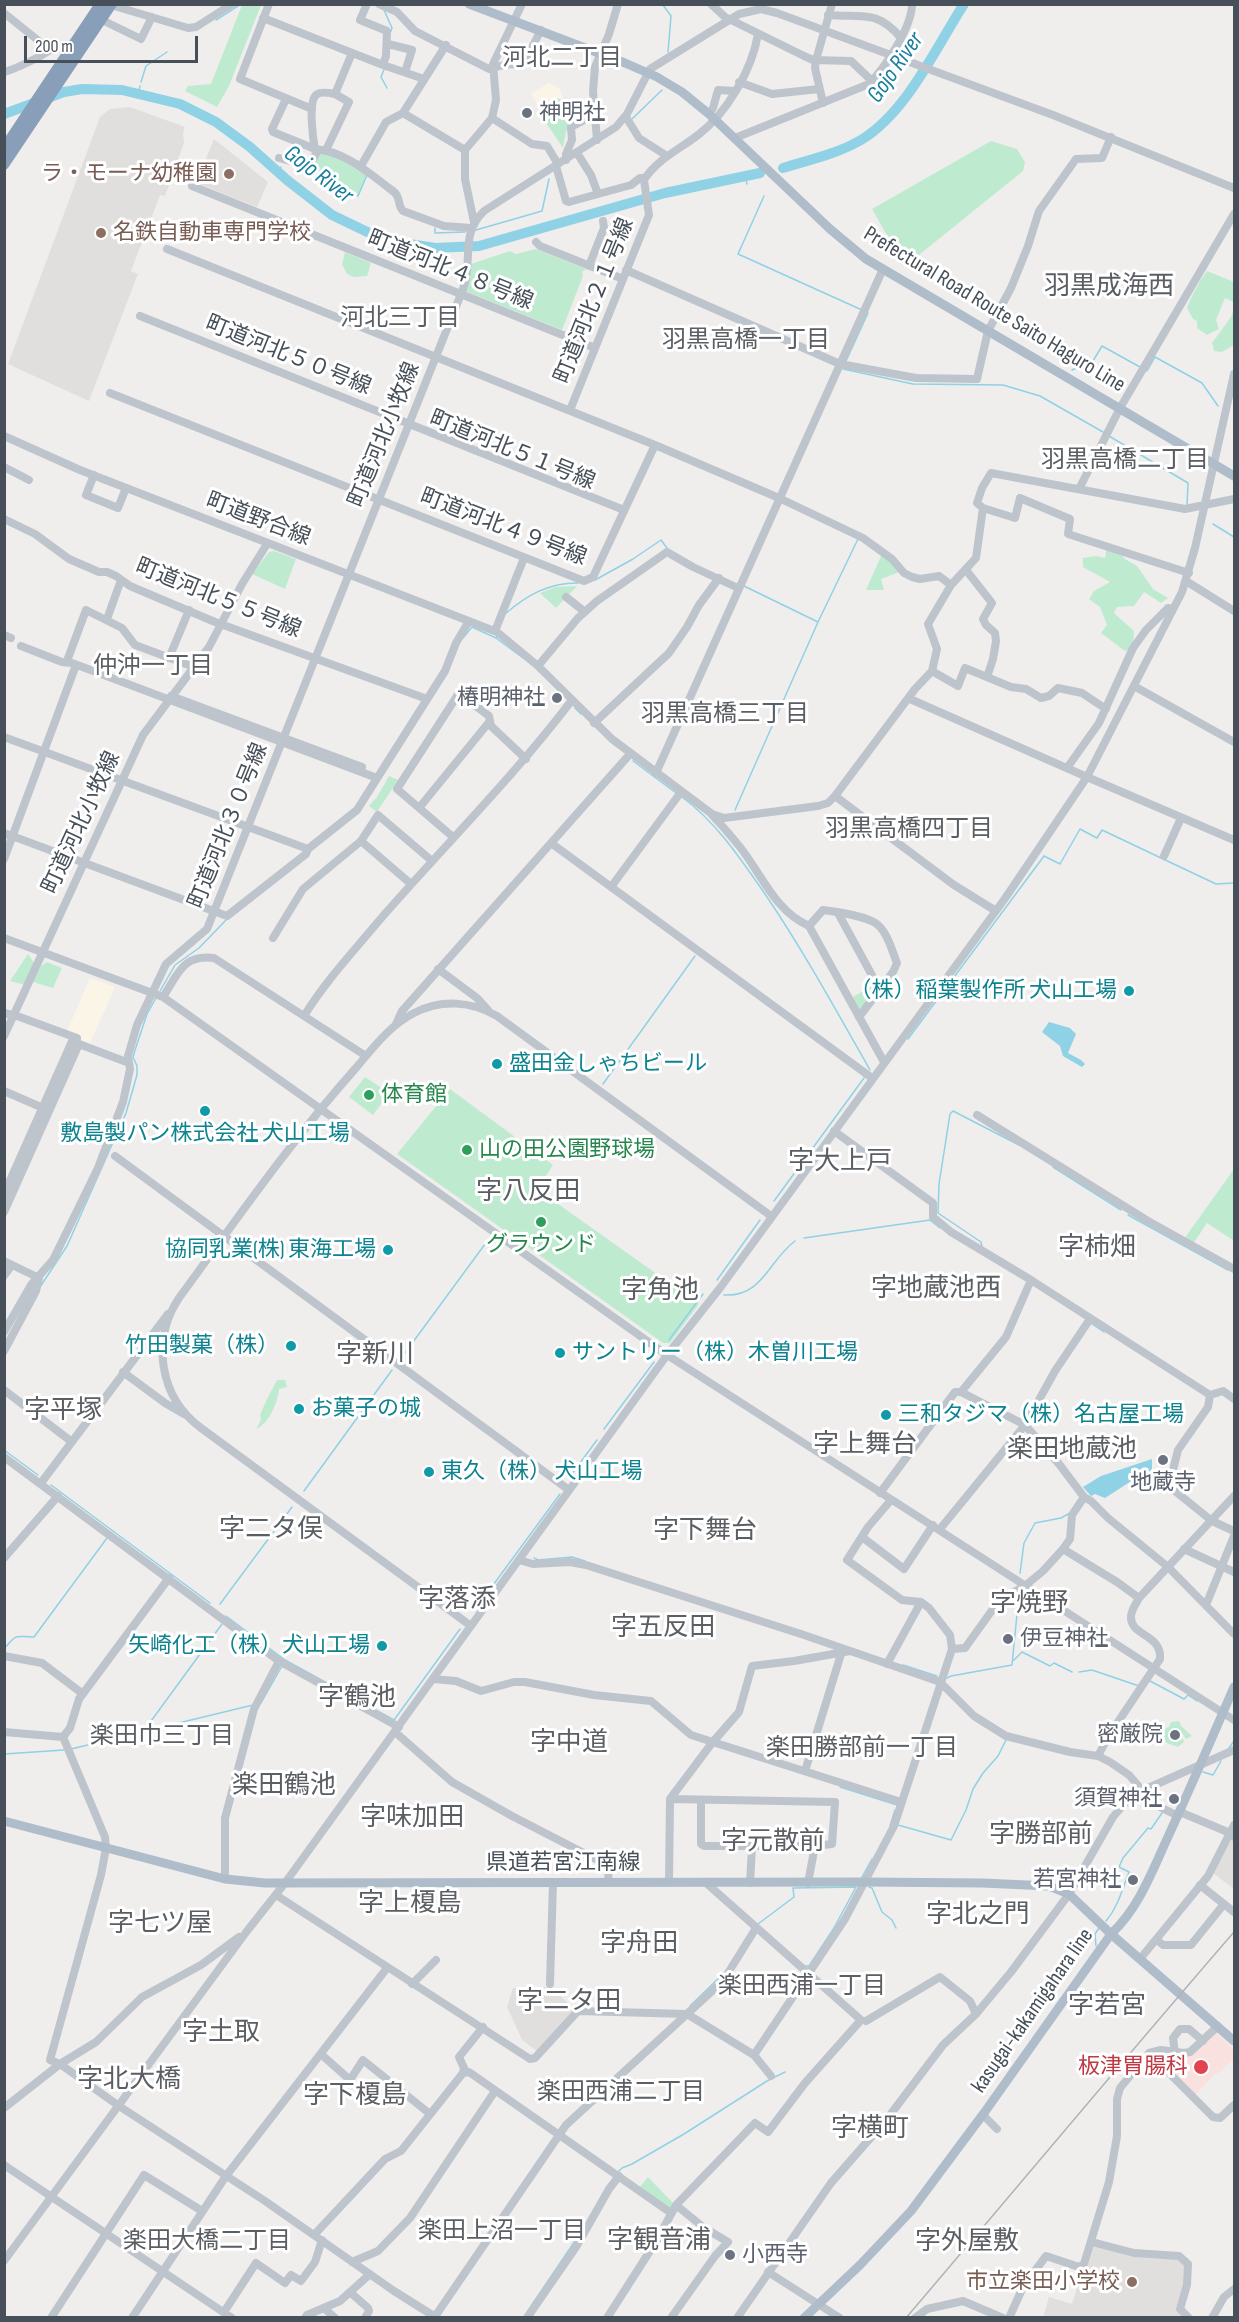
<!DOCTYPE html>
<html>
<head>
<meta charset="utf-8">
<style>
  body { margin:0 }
  #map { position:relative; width:1239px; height:2322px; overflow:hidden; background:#f0eded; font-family:"Sofia Sans Condensed",sans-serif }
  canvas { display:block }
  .frame { position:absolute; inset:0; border:6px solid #475059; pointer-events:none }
  .scale { position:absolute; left:24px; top:36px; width:174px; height:27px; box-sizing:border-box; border:3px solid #475059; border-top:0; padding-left:8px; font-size:18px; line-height:21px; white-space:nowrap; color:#475059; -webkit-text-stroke:4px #fff; paint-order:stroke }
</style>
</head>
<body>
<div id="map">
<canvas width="1239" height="2322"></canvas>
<div class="frame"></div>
<div class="scale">200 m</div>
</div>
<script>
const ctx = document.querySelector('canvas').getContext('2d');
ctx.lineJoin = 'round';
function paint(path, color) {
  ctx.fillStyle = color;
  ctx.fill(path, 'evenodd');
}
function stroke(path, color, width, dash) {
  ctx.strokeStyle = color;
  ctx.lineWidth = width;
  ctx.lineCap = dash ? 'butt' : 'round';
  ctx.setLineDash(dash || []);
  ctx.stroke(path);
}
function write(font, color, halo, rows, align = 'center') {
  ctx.font = font + ' "Sofia Sans Condensed","Noto Sans JP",sans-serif';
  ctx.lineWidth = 6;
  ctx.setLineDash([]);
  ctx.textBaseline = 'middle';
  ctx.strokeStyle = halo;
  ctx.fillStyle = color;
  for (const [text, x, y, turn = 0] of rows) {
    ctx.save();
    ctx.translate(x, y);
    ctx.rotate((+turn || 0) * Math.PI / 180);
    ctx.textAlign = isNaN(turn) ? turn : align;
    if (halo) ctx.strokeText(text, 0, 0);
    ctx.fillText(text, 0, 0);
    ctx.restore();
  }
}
paint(new Path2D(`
  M549,83L560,89L563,100L557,98L540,109L531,94Z
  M90,978L115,987L90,1043L66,1033Z`), '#faf5e7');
paint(new Path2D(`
  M130,107L185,127L183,133L184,143L165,196L160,195L131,271L138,274L89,401L8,364L100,117L110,109Z
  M214,139L268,182L257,207L196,183Z
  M1231,1839L1234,1842V1889L1213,1873Z
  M551,1987L575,2010L537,2051L522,2040L507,2007L513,1988Z
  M1094,2246L1144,2258L1177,2259L1185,2264L1184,2285L1176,2308L1182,2317L1043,2318L1049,2297L1072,2304L1080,2279L1088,2266Z`), '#e1dfde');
paint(new Path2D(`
  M1215,2032L1234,2049V2058L1219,2073H1216L1195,2095L1172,2071L1182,2063L1179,2059L1197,2050Z`), '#f8e1df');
paint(new Path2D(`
  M242,5V4L261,5L229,86L217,107L185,91L188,86L211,84Z
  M557,98L563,100L565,117L570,129V131H566L563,148L538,111Z
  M991,141L1017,149L1025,162L1023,171L909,263L885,232L872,209Z
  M323,152L346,160L367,173L358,195L342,189L310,168L318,155Z
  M536,249L586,269L582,272L583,276L562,330L467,292L466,290L471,264L510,251L516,254Z
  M345,252L371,263L367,276L354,277L347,274L342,264Z
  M1207,271L1234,282V302L1225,298L1216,320L1219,329L1207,335L1197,328V321L1193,319L1187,308C1191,297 1200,280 1207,271Z
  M1234,309V345L1222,352L1214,351L1212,343L1231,317Z
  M1107,547L1116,549L1125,559L1137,566L1153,589L1168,598L1161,603L1144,592L1134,606L1117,607L1114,613L1134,631L1133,648L1125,651L1101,633L1107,625L1100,607L1089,599L1094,591L1110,582L1083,567V558L1096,556L1105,558Z
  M274,551L296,559L285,589L252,574L269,552Z
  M882,554L889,560L899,572L881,579L884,590H866Z
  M577,586L556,608L540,593L555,587Z
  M389,776L398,780L377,812L369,806L377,797Z
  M28,954L35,964L25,985L10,981Z
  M47,962L62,968L53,988L33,982L41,966Z
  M873,985L877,990L859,1014L852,1001L854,1000L853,997Z
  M365,1077L389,1093L373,1115L349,1097Z
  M450,1089L553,1165L537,1189L699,1304L670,1343H663L397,1154Z
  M1234,1169V1241L1207,1223L1193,1244L1184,1239Z
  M277,1380H285L287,1387L279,1389C278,1402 269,1424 256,1429L261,1420L260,1415L267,1399Z
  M1179,1721L1181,1726L1192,1736L1186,1739L1181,1731L1175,1729L1169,1735L1178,1741L1183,1739L1184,1742L1178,1747L1167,1743L1160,1735L1162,1730L1169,1727L1171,1722Z
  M648,2177L674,2204L669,2209L639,2188Z`), '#beebd0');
paint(new Path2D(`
  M1049,1022L1070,1028L1076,1034L1068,1053L1081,1060L1085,1064L1082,1067L1063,1056L1060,1046L1042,1032Z
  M1152,1459V1471L1139,1476L1105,1498L1095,1494L1091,1496L1083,1487L1101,1476Z`), '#8fd1e5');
stroke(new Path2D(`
  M663,5L671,16L668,52
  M384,10L392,28L391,31
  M216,20L241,4
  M385,67L381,77L387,88
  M141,82L146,66L167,52
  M138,94L140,86
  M632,119L662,90
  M309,169L342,189L358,196L367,175
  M276,171L281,167
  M745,176L747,184
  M764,196L738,254L862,310
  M435,228V233L465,232
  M476,230L542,211L549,179
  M846,361L868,313L866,312
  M843,369L913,384L1003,385L1040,396L1103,432
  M1072,370L1093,361L1102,346L1140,367
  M1147,371L1155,357L1202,383L1218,406
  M1109,436L1188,483L1187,505
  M1213,524L1234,537
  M595,580L633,559L661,540L667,548
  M744,586L818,622
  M505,614C527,595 548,583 578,583
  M463,638L472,627L496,638L497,636
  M496,638L523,658
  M575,708L581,714
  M633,761L676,793
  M682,797C717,823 740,858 765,894C803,950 836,1010 870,1070
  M735,810L818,622L858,539
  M160,991L175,965L199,948L227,919
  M908,1039L1044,856L1060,864L1080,829L1097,838L1102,830L1216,884L1234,883
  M603,1084L695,956
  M1053,1167L1121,1210
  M774,1201L864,1078
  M1128,1215L1228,1270
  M804,1238L930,1220L940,1228
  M982,1247L981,1242L938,1213L939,1184L950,1114L953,1111L1019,1145
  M717,1280L760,1220
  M40,1287L67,1246L126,1113L137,1075V1066L133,1057L136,1047L147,1014L156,998
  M724,1295C763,1297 768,1261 795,1241
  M1092,1324L1104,1332
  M669,1340L703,1294
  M402,1357L488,1240
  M604,1429L654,1362
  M4,1450L38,1475
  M571,1475L597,1440
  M51,1485L210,1603
  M304,1491L392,1370
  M534,1558L538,1560L572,1557L585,1561
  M1020,1573L1024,1543L1035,1523L1061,1518L1070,1513
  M220,1604L292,1507
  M474,1611L560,1494
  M226,1616L285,1660L394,1720L460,1629
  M4,1649C18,1632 15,1637 34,1637L107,1538
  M1014,1660L1022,1652L1050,1666L1054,1663L1072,1672
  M903,1665L937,1676
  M1079,1672L1092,1670L1139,1686
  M947,1678L951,1676L1012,1665L1017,1614V1595
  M1150,1681L1184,1699L1188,1695L1197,1701
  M261,1703L282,1666
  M143,1732L222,1624
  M1229,1748L1234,1741
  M71,1749L253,1705
  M4,1754L64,1750
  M1203,1772L1213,1775L1221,1761
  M840,1787L897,1805
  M898,1825L951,1840L966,1810L973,1789L983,1773L998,1756L1006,1740
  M890,1826L895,1810
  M862,1877L872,1859
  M869,1887L872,1888L882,1912L892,1920L896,1928
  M1106,1921C1118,1907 1122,1890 1129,1872L1119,1867L1123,1858L1148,1828L1151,1829L1162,1813
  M758,1924L794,1897L793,1888L856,1887L834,1928L809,1966H805
  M1096,1946L1095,1934L1099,1928
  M690,2006L723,1974
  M617,2173L622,2168L632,2164L684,2134L767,2081L785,2072
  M523,2318L577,2238`), '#8fd1e5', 1.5);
stroke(new Path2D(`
  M4,114L64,92L82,89L122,90L180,104L216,122L250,147L287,180L332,215L384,240L435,248L479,246L665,193L760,173
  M783,168C809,160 837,154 861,140C907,112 935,49 964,4`), '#8fd1e5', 10);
stroke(new Path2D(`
  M269,4L240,79L312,109
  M379,4L397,12L415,31L489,69L508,64L523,65L541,30
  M711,4L725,17L804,56L813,60L851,61L872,81
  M111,5L188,28L196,27L232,4
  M4,13L50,50C40,57 16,69 4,72
  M828,15C861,18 877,9 901,38
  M263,18L383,65L386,56L387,31L360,20L367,4
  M102,20L141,39L152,17
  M388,44L412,50L405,72
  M383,65L424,79
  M739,82L772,94L819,89
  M335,94C330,93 320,91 316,95C308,102 313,139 315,149C342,151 364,169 385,185C388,188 394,191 396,194C400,199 398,206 403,211L444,226L471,228
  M823,103L815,68L816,60L832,4
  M403,113L465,150
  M709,114L713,108L718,90L735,91
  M626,117L639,138L667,156
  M492,118L532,144L547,146L558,164
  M735,138L869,84C885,68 912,27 912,4
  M597,140L593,91L595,67L609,34L618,4
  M326,150L349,102L335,94L352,53
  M577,153L591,175L598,194L631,185L640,178H645
  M279,158L309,166L316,154L315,149L273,132L272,129L286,99
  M566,160V154L572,140L571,127L594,115
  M361,166L386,122L403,113L446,45
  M556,166L566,201L569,202L598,194
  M192,186L595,348
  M474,222L465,179V150L492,118L496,100L493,64L522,4
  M536,242L540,246L623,279
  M589,266L604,228L603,221
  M626,270L840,364L916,378L977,379L988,331L1011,288L1028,246L1039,211L1076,159L1102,158L1111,137
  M140,316L624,510
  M110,393L584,581L593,577L655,445L167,249
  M570,410L649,215L644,180C656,160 680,149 698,135C727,113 752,70 758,34
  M4,436L80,470L497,632L538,666L612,739L712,814L724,818L818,806L828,803L835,796L915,689L932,671L937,649L928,624L951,585L976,558L983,508L977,503L982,488L991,473L1185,509L1234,499
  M655,445L779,498L863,538L892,559L904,573L912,577L920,579L939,576L951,585
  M4,467L29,480
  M94,475L86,495L118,508L126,488
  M1079,489L1120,408L1234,214
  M983,508L1015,518L1020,498L1070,519L1068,534L1189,573
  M4,519L35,534L69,559L99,572H107L116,576L130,586L215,622L427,699
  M966,570L992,603L983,619L986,625L995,633L996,641L993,659L987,677
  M1186,581L1234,611
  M566,597L585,612
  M107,619L121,580
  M495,631L524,558
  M4,635L11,638
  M21,646L62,662L72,663L377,778
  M169,658L189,610
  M67,661L86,610L122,628L135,645L194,667
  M538,666L578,618L597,601L667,552L693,567L738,588
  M932,671L958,686L965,668L1011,687L1026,689L1041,698L1049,696L1058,688L1082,693L1106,709
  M1134,686L1234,742
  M171,696L362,767
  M910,699L1087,777L1234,840
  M594,723L669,653L687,627L699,605L719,578
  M4,737L308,849L357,810L445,671L456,643L469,621
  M1067,768L1099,723L1133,648L1146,630L1168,608L1173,609
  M656,773L883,269
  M835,796L954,885L996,911
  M419,808L490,721
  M712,815C722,825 731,836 740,847C762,875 775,911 809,926L884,1062
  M4,833L227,916L306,854L308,849
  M453,837L397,789L459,693L489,716L491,726L526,759
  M361,841L411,884
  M551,843L872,1078
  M1164,856L1181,818
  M4,859L76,665
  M611,887L681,792
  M838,913L880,990
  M809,926L823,910C837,912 868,916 878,925C888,934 892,951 897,963L893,972L859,1017
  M4,938L163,997L667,1355L1234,1720
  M273,938L303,889L361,841L378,815L432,861
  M438,969L477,998L488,1010
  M163,997C178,974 183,954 214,958L366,1056
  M4,1013L17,1016L77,1038
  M304,1016C325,982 352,953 377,923C442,848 512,779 572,700
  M396,1024L402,1011L630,754
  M4,1036L143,735L209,647L242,584L267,544
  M4,1091L43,1108
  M977,1115L1148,1221L1234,1269
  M834,1131L933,1203V1217L951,1232L1031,1280L1210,1395L1223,1391L1234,1399
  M115,1156L569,1490
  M4,1194L74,1037
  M4,1212L79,1044L129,1063
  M4,1261L39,1278L36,1291L4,1351
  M4,1276L12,1265
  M4,1332L31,1285L53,1260L98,1168L123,1102L130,1069L128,1056L137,1025L166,964L207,929L463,289C474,259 459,236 484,211L616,127L627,114L650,69L739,14L761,9L777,13L1053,115L1234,188
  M123,1372L165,1403L184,1414
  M4,1390L72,1442
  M961,1392L1006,1337L1031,1280
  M1210,1395L1208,1407L1178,1450L1173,1470L1160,1479L1212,1521L1234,1531
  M4,1457L279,1661L399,1727
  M41,1483L168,1314
  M880,1493L955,1392H961L1025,1425L1059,1464L1084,1497L1091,1501L1108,1518L1168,1567L1234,1634
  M940,1529L1025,1425L1055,1371L1090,1319
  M862,1537L904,1569L933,1525
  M1063,1549L1117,1582L1139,1598
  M1184,1549L1234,1572
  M4,1558L58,1496
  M519,1560L533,1564L570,1562L586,1565L801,1634L923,1676L940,1682L974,1716L1006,1736L1070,1752L1098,1756L1110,1762L1129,1775L1154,1804L1178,1816
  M1206,1605L1234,1536
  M471,1626L201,1428C159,1397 151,1340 179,1298C236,1220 291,1141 355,1069C372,1049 390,1025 414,1013C441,999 471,1001 497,1016L771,1216
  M952,1649L965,1648L998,1602L1026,1585L1043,1571L1063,1549L1070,1539L1072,1515L1084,1497
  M4,1656L42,1663L83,1694
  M887,1664L921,1602
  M433,1679L456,1681L481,1691L514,1682H525L594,1695L651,1701L691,1735L901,1802
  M4,1732L63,1737
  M395,1732L452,1782L512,1816L609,1866L608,1882
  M63,1737L105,1837L106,1848L101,1875L50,2060L60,2064L119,2106L265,2201L394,2291L437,2318
  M63,1737L70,1728L79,1699L169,1578
  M1098,1756L1108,1737L1160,1659C1162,1634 1130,1636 1131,1617C1131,1610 1136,1604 1139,1598L1234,1496
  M805,1771L841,1654
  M670,1799L835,1802L832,1844L815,1846H704L701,1844V1801
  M1180,1812L1230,1833L1234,1837
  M225,1879V1818L254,1709L279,1661
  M669,1882L670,1799L712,1743L739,1712L752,1666L794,1661L850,1651
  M750,1883L752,1847
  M808,1883L815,1846
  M1200,1885L1234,1912
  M276,1895L530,2059L535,2058L578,2011L687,2014L754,2055L771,2076
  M1157,1940L1163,1945H1191L1224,1904
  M1140,1959L1208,1876L1234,1825
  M412,1984L436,1960
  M550,1984L553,1882
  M866,2021L940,1977L970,2001L976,2014
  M1165,2051V2069L1213,2117L1220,2118L1234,2105
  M1175,2053L1173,2038L1180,2029H1189L1203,2041
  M322,2055L350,2080L363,2060L430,2114
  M754,2055L845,1919L894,1826L952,1649L950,1635L929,1608L921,1602L902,1600L847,1560L868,1527L891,1500
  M463,2073L469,2072L671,2213
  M4,2108L60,2064L96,2042L142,1997L201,1965L239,1937
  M983,2115L997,2129
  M4,2165L232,2318
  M314,2235L385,2159L401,2151L463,2073L464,2068L459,2057L483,2027
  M1092,2242L1134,2253L1179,2256L1188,2264L1187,2285L1180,2309L1189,2318
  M4,2261L247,1931L285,1883L667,1355L720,1288L1006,897L1087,777L1182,592L1195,548L1234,374
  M352,2262L378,2251L410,2218L495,2091
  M768,2272L840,2318
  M351,2293L368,2308L369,2311L365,2318
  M324,2308L335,2318
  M224,2312L256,2263L285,2283L291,2275L301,2281L315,2262L322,2240
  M51,2318L144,2175L202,2211
  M132,2318L226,2176L387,1968
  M305,2318L307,2315L340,2301L370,2274
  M434,2318L566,2125L723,1981L756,1928
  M527,2318L576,2247L609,2189L619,2176
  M607,2318L657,2240L676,2205L755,2123L768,2132L805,2083L861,2020L705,1882
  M671,2318L715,2256L728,2242L703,2227L676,2205
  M737,2318L831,2183L887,2119L943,2045L976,2014L1011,1972L1069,1894L1113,1817L1132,1795L1234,1750
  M915,2318L927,2309L963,2301L1003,2318
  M1009,2318L1023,2287L1046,2256L1079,2267L1084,2264L1109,2182L1117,2136V2099L1120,2088L1149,2053L1161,2050L1184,2053L1190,2052L1218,2026
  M1212,2318L1224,2297L1234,2289`), '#bdc4cc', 8);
stroke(new Path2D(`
  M469,4L625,63L657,77L682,92L709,114L830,229L866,259L1234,476
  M4,1821L225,1879L265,1883L864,1882L982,1883L1049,1886L1069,1894L1111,1934L1234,2041
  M804,2318L860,2265L911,2211L984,2113L1111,1934C1138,1909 1152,1872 1167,1839C1190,1789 1212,1738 1234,1687`), '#afbcca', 9);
stroke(new Path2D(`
  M4,148L100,4
  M4,165L112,4`), '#899fb9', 10);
stroke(new Path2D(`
  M906,2318C1016,2189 1124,2059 1234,1932`), '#b0b3b7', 1.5);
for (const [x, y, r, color] of [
  [527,113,6,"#6b7280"],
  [229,174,6,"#8d6e63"],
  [101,233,6,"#8d6e63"],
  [557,698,6,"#6b7280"],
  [1129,991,6,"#0f9aa8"],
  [497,1064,6,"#0f9aa8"],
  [369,1095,6,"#2e9e5b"],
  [205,1111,6,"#0f9aa8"],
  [467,1150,6,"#2e9e5b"],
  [541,1222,6,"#2e9e5b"],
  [388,1250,6,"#0f9aa8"],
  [291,1346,6,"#0f9aa8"],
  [560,1353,6,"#0f9aa8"],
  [299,1409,6,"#0f9aa8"],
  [886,1415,6,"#0f9aa8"],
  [1163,1460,6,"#6b7280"],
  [429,1472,6,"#0f9aa8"],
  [1008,1639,6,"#6b7280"],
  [382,1646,6,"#0f9aa8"],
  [1175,1735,6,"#6b7280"],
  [1174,1799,6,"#6b7280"],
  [1133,1880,6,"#6b7280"],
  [1201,2067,8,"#e0444e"],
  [730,2255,6,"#6b7280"],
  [1132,2282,6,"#8d6e63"]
]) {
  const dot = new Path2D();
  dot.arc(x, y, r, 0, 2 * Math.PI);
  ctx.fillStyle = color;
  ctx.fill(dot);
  stroke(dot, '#fff', 2);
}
write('22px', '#5b616d', '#fff', [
  ["神明社",539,113,"left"],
  ["椿明神社",545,698],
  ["地蔵寺",1163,1483,"center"],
  ["伊豆神社",1020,1639,"left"],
  ["密厳院",1163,1735],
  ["須賀神社",1162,1799],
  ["若宮神社",1121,1880],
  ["小西寺",742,2255,"left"]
], 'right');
write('22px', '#785e54', '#fff', [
  ["ラ・モーナ幼稚園",217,174],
  ["名鉄自動車専門学校",113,233,"left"],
  ["市立楽田小学校",1120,2282]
], 'right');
write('22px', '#475059', '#fff', [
  ["町道河北４８号線",450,271,22],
  ["町道河北２１号線",595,301,-68],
  ["Prefectural Road Route Saito Haguro Line",994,310,31],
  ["町道河北５０号線",288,356,22],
  ["町道河北小牧線",385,435,-68],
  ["町道河北５１号線",512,451,22],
  ["町道野合線",258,520,21],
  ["町道河北４９号線",503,528,21],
  ["町道河北５５号線",218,599,22],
  ["町道河北小牧線",82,823,-65],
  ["町道河北３０号線",229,826,-68],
  ["県道若宮江南線",563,1863],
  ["kasugai-kakamigahara line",1033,2011,-55]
]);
write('22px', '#0d838f', '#fff', [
  ["（株）稲葉製作所 犬山工場",1117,991,"right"],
  ["盛田金しゃちビール",509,1064],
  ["敷島製パン株式会社 犬山工場",205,1134,"center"],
  ["協同乳業(株) 東海工場",376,1250,"right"],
  ["竹田製菓（株）",279,1346,"right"],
  ["サントリー（株）木曽川工場",572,1353],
  ["お菓子の城",311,1409],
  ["三和タジマ（株）名古屋工場",898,1415],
  ["東久（株） 犬山工場",441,1472],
  ["矢崎化工（株）犬山工場",370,1646,"right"]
], 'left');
write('22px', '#27864d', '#fff', [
  ["体育館",381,1095],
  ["山の田公園野球場",479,1150],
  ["グラウンド",541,1245,"center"]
], 'left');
write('22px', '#be3a42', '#fff', [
  ["板津胃腸科",1188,2067]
], 'right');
write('24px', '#5b5e62', '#fff', [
  ["河北二丁目",562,59],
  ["河北三丁目",400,319],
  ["羽黒高橋一丁目",746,341],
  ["羽黒高橋二丁目",1125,461],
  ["仲沖一丁目",153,667],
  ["羽黒高橋三丁目",725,715],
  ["羽黒高橋四丁目",909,830],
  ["楽田巾三丁目",162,1737],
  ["楽田勝部前一丁目",862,1749],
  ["楽田西浦一丁目",802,1987],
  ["楽田西浦二丁目",621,2093],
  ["楽田上沼一丁目",502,2232],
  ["楽田大橋二丁目",207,2242]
]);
write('italic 24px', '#177e9c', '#fff', [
  ["Gojo River",896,68,-55],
  ["Gojo River",318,175,37]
]);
write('26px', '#5b5e62', '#fff', [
  ["羽黒成海西",1109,287],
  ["字大上戸",840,1162],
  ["字八反田",528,1192],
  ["字柿畑",1097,1248],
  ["字地蔵池西",936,1289],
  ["字角池",660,1291],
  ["字新川",375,1355],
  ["字平塚",63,1411],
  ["字上舞台",865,1445],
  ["楽田地蔵池",1072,1450],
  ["字二タ俣",271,1530],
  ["字下舞台",705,1531],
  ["字落添",457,1600],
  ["字焼野",1029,1604],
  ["字五反田",663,1628],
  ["字鶴池",357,1698],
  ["字中道",569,1743],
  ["楽田鶴池",284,1786],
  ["字味加田",412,1818],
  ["字勝部前",1041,1835],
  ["字元散前",773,1842],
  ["字上榎島",410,1904],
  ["字北之門",978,1915],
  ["字七ツ屋",160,1924],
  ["字舟田",639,1944],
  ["字二タ田",569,2002],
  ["字若宮",1107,2006],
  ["字土取",221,2033],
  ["字北大橋",129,2080],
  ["字下榎島",355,2096],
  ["字横町",870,2129],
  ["字観音浦",659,2241],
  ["字外屋敷",967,2242]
]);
</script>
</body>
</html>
